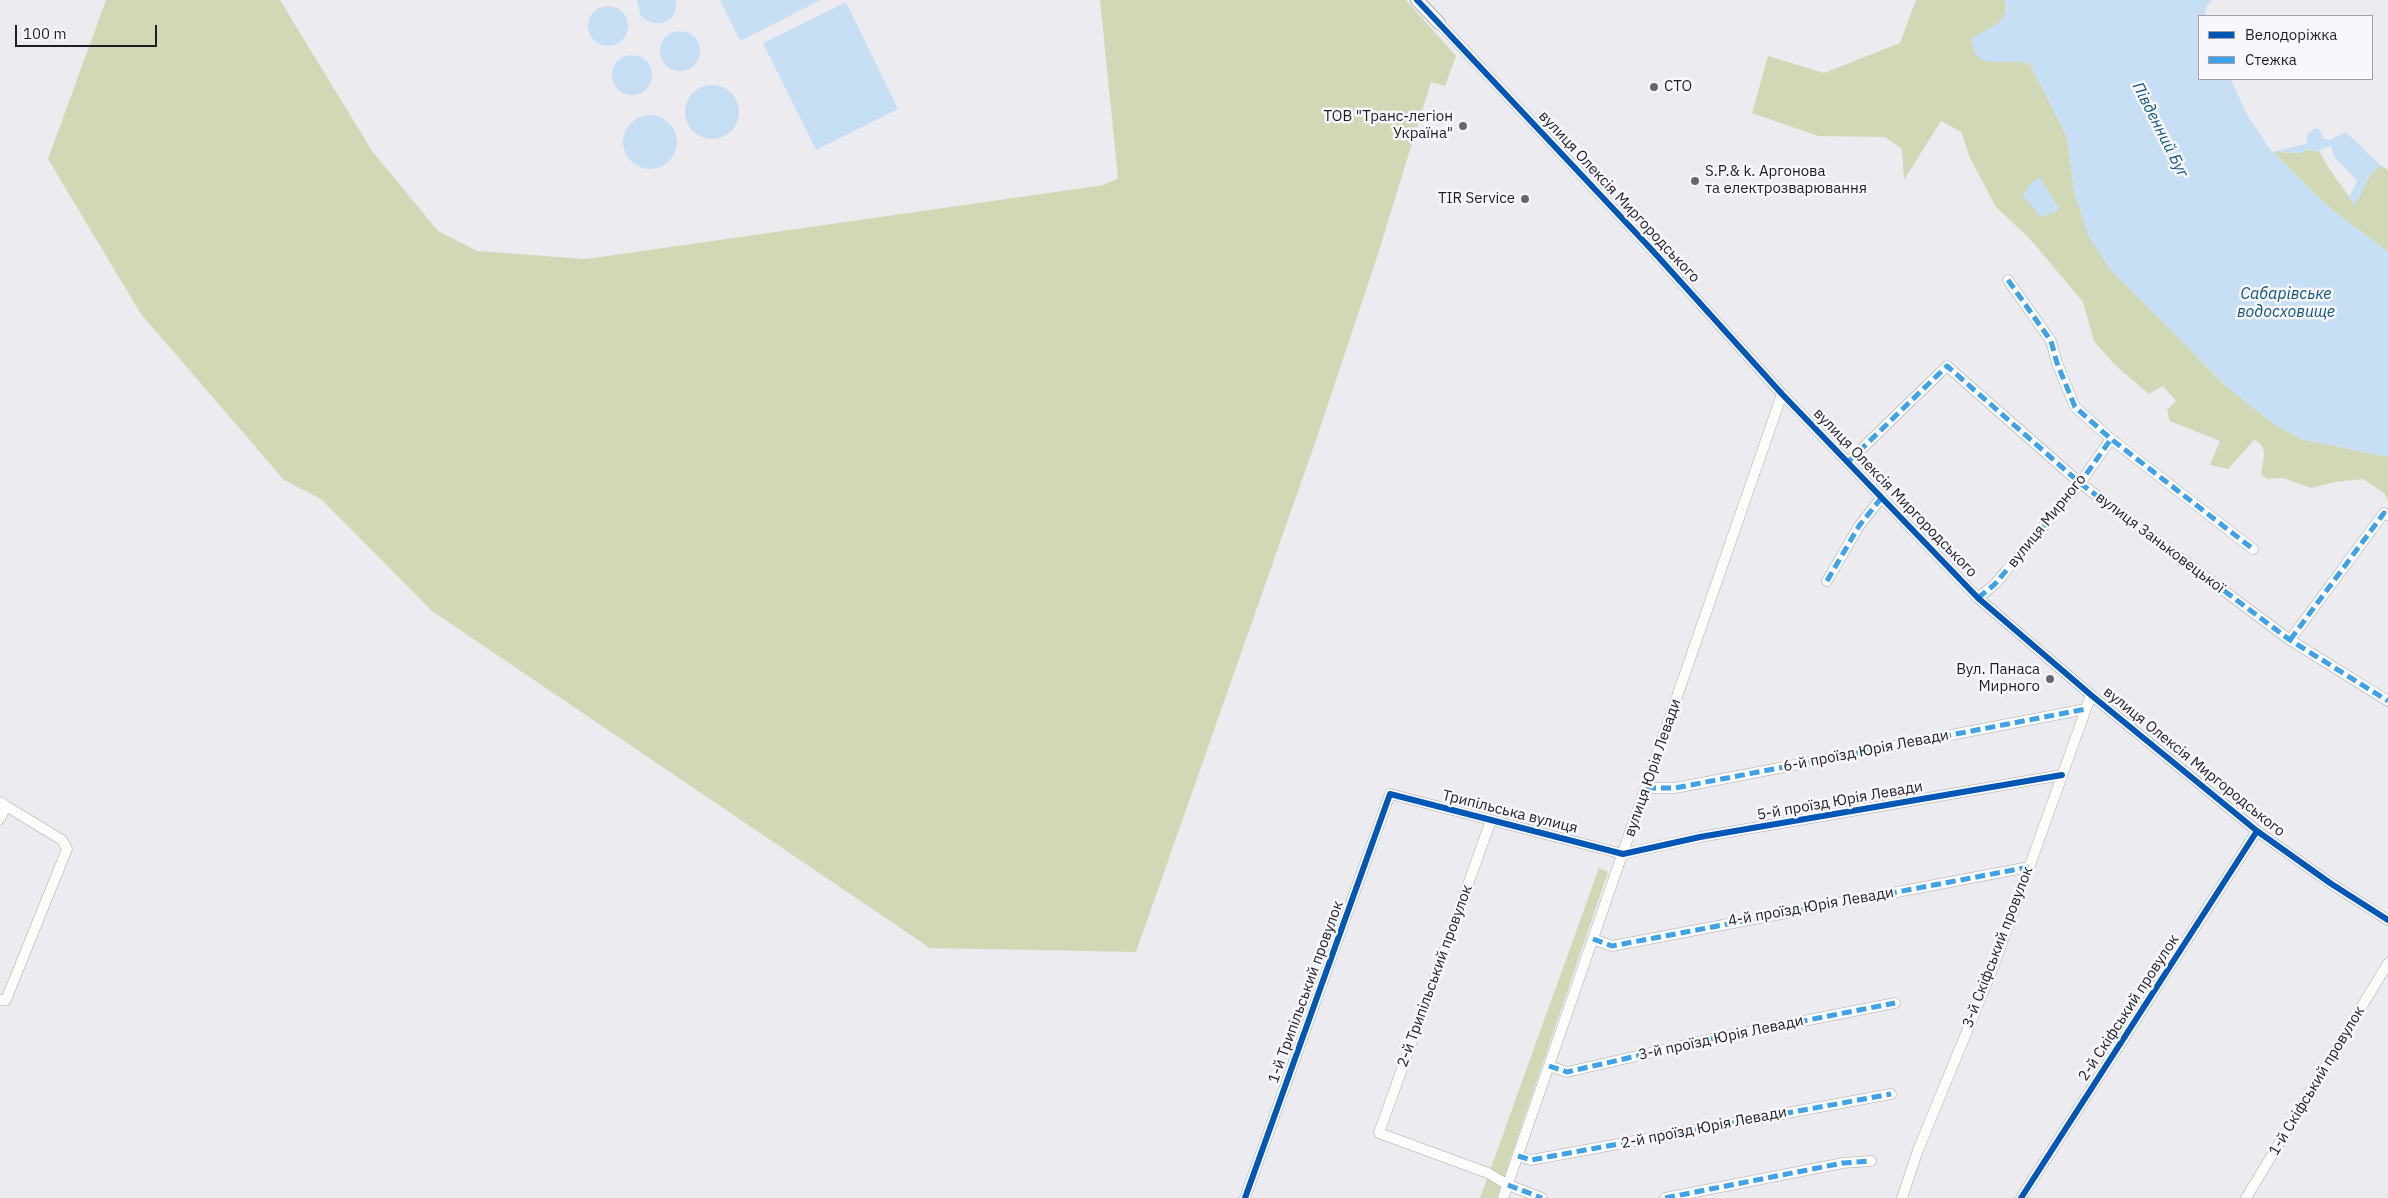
<!DOCTYPE html>
<html>
<head>
<meta charset="utf-8">
<style>
  body { margin:0 }
  #map { position:relative; width:2388px; height:1198px; overflow:hidden; background:#ececf0; font-family:"IBM Plex Sans",sans-serif }
  canvas { display:block }
  .legend { position:absolute; left:2198px; top:15px; width:175px; height:65px; box-sizing:border-box; background:#f8f7fe; border:1px solid #a1a0a6; margin:0; padding:6px 9px; list-style:none; font-size:15px; color:#1f1e22 }
  .legend li { display:flex; align-items:center; gap:10px; height:25px }
  .legend b { width:25px; border:1px solid #a1a0a6 }
  .scale { position:absolute; left:15px; top:25px; width:142px; height:22px; box-sizing:border-box; border:2px solid #1f1e22; border-top:0; padding-left:6px; font-size:15px; line-height:18px; white-space:nowrap; color:#1f1e22; -webkit-text-stroke:4px #f8f7fe; paint-order:stroke }
</style>
</head>
<body>
<div id="map">
<canvas width="2388" height="1198"></canvas>
<ul class="legend">
<li><b style="height:6px;background:#0057b8"></b>Велодоріжка</li>
<li><b style="height:6px;background:#3da2ea"></b>Стежка</li>
</ul>
<div class="scale">100 m</div>
</div>
<script>
const ctx = document.querySelector('canvas').getContext('2d');
ctx.lineJoin = 'round';
function paint(path, color) {
  ctx.fillStyle = color;
  ctx.fill(path, 'evenodd');
}
function stroke(path, color, width, dash) {
  ctx.strokeStyle = color;
  ctx.lineWidth = width;
  ctx.lineCap = dash ? 'butt' : 'round';
  ctx.setLineDash(dash || []);
  ctx.stroke(path);
}
function write(font, color, halo, rows, align = 'center') {
  ctx.font = font + ' "IBM Plex Sans",sans-serif';
  ctx.lineWidth = 5;
  ctx.setLineDash([]);
  ctx.textBaseline = 'middle';
  ctx.strokeStyle = halo;
  ctx.fillStyle = color;
  for (const [text, x, y, turn = 0] of rows) {
    ctx.save();
    ctx.translate(x, y);
    ctx.rotate((+turn || 0) * Math.PI / 180);
    ctx.textAlign = isNaN(turn) ? turn : align;
    if (halo) ctx.strokeText(text, 0, 0);
    ctx.fillText(text, 0, 0);
    ctx.restore();
  }
}
paint(new Path2D(`
  M106,0H280L372,151L438,231L477,251L586,259L1104,185L1118,178L1100,0H1406L1456,56L1445,86L1431,82L1377,257L1316,440L1136,952L930,948L432,611L321,499L284,480L141,314L48,159Z
  M1916,0H2005C2008,12 2005,20 1994,26L2003,62L2019,61L2030,64L2067,137L2075,196L2109,268L2227,387L2274,424L2301,439L2388,457V501L2384,493L2363,479L2334,482L2311,488L2283,478L2267,479L2261,474C2263,461 2269,445 2254,440L2228,469L2210,465L2220,441L2170,421L2167,410L2176,401L2163,386L2149,394L2115,365L2094,341L2083,302L2030,239L1996,207L1970,158L1961,132L1941,121L1904,180L1902,149L1885,137L1818,136L1752,113L1768,56L1824,73L1900,43Z
  M2309,149L2319,151C2329,170 2342,187 2355,204L2370,175L2380,165L2388,170V252L2327,206L2273,152L2300,153Z
  M1599,868L1608,872L1497,1198H1480Z`), '#d1d8b5');
paint(new Path2D(`
  M637,0H676C679,23 655,31 640,15Z
  M720,0H821L740,41Z
  M2005,0H2212L2206,7L2205,16H2199V79H2231L2246,113L2272,152L2306,144L2308,133L2316,128L2320,130L2323,138L2329,140L2346,132L2380,165L2370,175L2355,205L2349,197L2357,181L2334,156L2331,146L2314,152L2308,149L2300,153L2273,152L2327,206L2388,252V457L2301,439L2274,424L2227,387L2109,268L2089,237L2075,196L2067,137L2030,64C2013,57 1991,69 1976,55L1971,39L2000,22L2007,9Z
  M846,2L898,109L816,150L763,43Z
  M588 26a20 20 0 1 1 40 0a20 20 0 1 1-40 0Z
  M660 51a20 20 0 1 1 40 0a20 20 0 1 1-40 0Z
  M612 75a20 20 0 1 1 40 0a20 20 0 1 1-40 0Z
  M685 112a27 27 0 1 1 54 0a27 27 0 1 1-54 0Z
  M623 142a27 27 0 1 1 54 0a27 27 0 1 1-54 0Z
  M2039,177L2059,208L2056,212L2041,217L2023,196L2030,184Z`), '#c6dff4');
const minor = new Path2D(`
  M1439,23L1651,249L1782,394L1978,598L2091,695L2257,831L2330,883L2388,920
  M2008,280L2051,341L2057,363L2075,407L2111,439L2253,549
  M1848,462L1947,366L2080,483L2290,640L2388,701
  M1827,581L1859,526L1882,497
  M1978,598L1995,584L2080,483L2111,439
  M2290,640L2384,513L2388,515
  M1646,788H1675L2086,709
  M0,802L6,806L0,819
  M1491,820L1379,1133L1488,1173L1508,1185L1542,1198
  M1593,939L1612,946L2029,867
  M0,1000H6L67,849L62,840L6,806
  M1549,1066L1567,1072L1711,1039L1895,1003
  M1518,1156L1531,1160L1891,1094
  M1245,1198L1390,794L1623,854L1700,837L2062,775
  M1503,1198L1782,394
  M1665,1198L1843,1163L1871,1161
  M1902,1198L1918,1150L1993,968L2091,695
  M2021,1198L2257,831
  M2246,1198L2388,963`);
const tertiary = new Path2D(`
  M1417,0L1439,23`);
stroke(minor, '#a9a9ac', 11);
stroke(tertiary, '#a9a9ac', 14);
stroke(minor, '#fcfcfd', 10);
stroke(tertiary, '#fcfcfd', 12);
stroke(new Path2D(`
  M2008,280L2051,341L2057,363L2075,407L2111,439L2253,549
  M1848,462L1947,366L2080,483L2290,640L2388,701
  M1827,581L1859,526L1882,497
  M1978,598L1995,584L2080,483L2111,439
  M2290,640L2384,513L2388,515
  M1646,788H1675L2086,709
  M1593,939L1612,946L2029,867
  M1549,1066L1567,1072L1711,1039L1895,1003
  M1518,1156L1531,1160L1891,1094
  M1508,1185L1542,1198
  M1665,1198L1843,1163L1871,1161`), '#3da2ea', 5, [10, 5]);
stroke(new Path2D(`
  M1417,0L1651,249L1782,394L1978,598L2091,695L2257,831L2330,883L2388,920
  M1245,1198L1390,794L1623,854L1700,837L2062,775
  M2021,1198L2257,831`), '#0057b8', 6);
for (const [x, y, r, color] of [
  [1654,87,5,"#67666a"],
  [1463,126,5,"#67666a"],
  [1695,181,5,"#67666a"],
  [1525,199,5,"#67666a"],
  [2050,679,5,"#67666a"]
]) {
  const dot = new Path2D();
  dot.arc(x, y, r, 0, 2 * Math.PI);
  ctx.fillStyle = color;
  ctx.fill(dot);
  stroke(dot, '#f8f7fe', 2);
}
write('15px', '#1f1e22', '#f8f7fe', [
  ["СТО",1664,87,"left"],
  ["ТОВ \"Транс-легіон",1453,117],
  ["Україна\"",1453,134],
  ["S.P.& k. Аргонова",1705,172,"left"],
  ["та електрозварювання",1705,189,"left"],
  ["TIR Service",1515,199],
  ["Вул. Панаса",2040,670],
  ["Мирного",2040,687]
], 'right');
write('15px', '#1f1e22', '#f8f7fe', [
  ["вулиця Олексія Миргородського",1619,197,47],
  ["вулиця Олексія Миргородського",1895,493,46],
  ["вулиця Мирного",2047,521,-51],
  ["вулиця Заньковецької",2160,543,37],
  ["6-й проїзд Юрія Левади",1866,751,-11],
  ["вулиця Олексія Миргородського",2194,762,39],
  ["вулиця Юрія Левади",1653,768,-71],
  ["5-й проїзд Юрія Левади",1840,801,-10],
  ["Трипільська вулиця",1510,812,14],
  ["4-й проїзд Юрія Левади",1811,907,-10],
  ["3-й Скіфський провулок",1998,947,-69],
  ["2-й Трипільський провулок",1435,976,-70],
  ["1-й Трипільський провулок",1306,992,-70],
  ["2-й Скіфський провулок",2129,1008,-57],
  ["3-й проїзд Юрія Левади",1721,1038,-12],
  ["1-й Скіфський провулок",2317,1081,-59],
  ["2-й проїзд Юрія Левади",1704,1128,-11]
]);
write('italic 16px', '#0c5681', '#f8f7fe', [
  ["Південний Буг",2160,130,63],
  ["Сабарівське",2286,294],
  ["водосховище",2286,312]
]);
</script>
</body>
</html>
